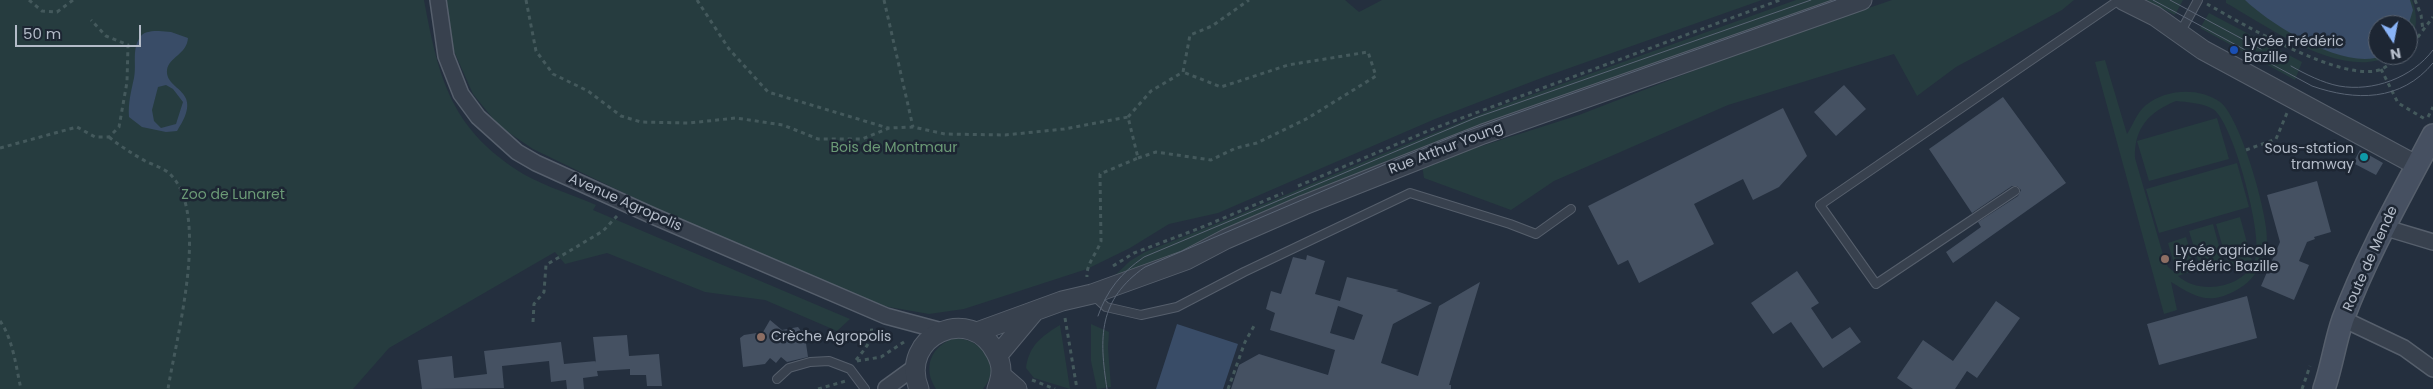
<!DOCTYPE html>
<html>
<head>
<meta charset="utf-8">
<style>
  body { margin:0 }
  #map { position:relative; width:2433px; height:389px; overflow:hidden; background:#242f3e; font-family:Poppins,sans-serif }
  canvas { display:block }
  .north { position:absolute; left:2368px; top:15px; width:50px; height:50px; box-sizing:border-box; background:#1d2633; border:1px solid #59626f; border-radius:50%; rotate:169deg; font-size:14px; font-weight:700; line-height:20px; text-align:center; color:#b4bcc9 }
  .north::after { content:''; display:block; margin:auto; width:18px; height:22px; background:#8ab4f8; clip-path:polygon(50% 0,100% 100%,50% 72%,0 100%) }
  .scale { position:absolute; left:15px; top:25px; width:126px; height:22px; box-sizing:border-box; border:2px solid #b4bcc9; border-top:0; padding-left:6px; font-size:15px; line-height:18px; white-space:nowrap; color:#b4bcc9; -webkit-text-stroke:4px #1d2633; paint-order:stroke }
</style>
</head>
<body>
<div id="map">
<canvas width="2433" height="389"></canvas>
<div class="north">N</div>
<div class="scale">50 m</div>
</div>
<script>
const ctx = document.querySelector('canvas').getContext('2d');
ctx.lineJoin = 'round';
function paint(path, color) {
  ctx.fillStyle = color;
  ctx.fill(path, 'evenodd');
}
function stroke(path, color, width, dash) {
  ctx.strokeStyle = color;
  ctx.lineWidth = width;
  ctx.lineCap = dash ? 'butt' : 'round';
  ctx.setLineDash(dash || []);
  ctx.stroke(path);
}
function write(font, color, halo, rows, align = 'center') {
  ctx.font = font + ' Poppins,sans-serif';
  ctx.lineWidth = 5;
  ctx.setLineDash([]);
  ctx.textBaseline = 'middle';
  ctx.strokeStyle = halo;
  ctx.fillStyle = color;
  for (const [text, x, y, turn = 0] of rows) {
    ctx.save();
    ctx.translate(x, y);
    ctx.rotate((+turn || 0) * Math.PI / 180);
    ctx.textAlign = isNaN(turn) ? turn : align;
    if (halo) ctx.strokeText(text, 0, 0);
    ctx.fillText(text, 0, 0);
    ctx.restore();
  }
}
paint(new Path2D(`
  M0,0H424C439,80 451,130 525,175C547,187 573,195 596,205L593,210L850,319L837,331L765,300L705,292L607,253L565,264L555,252L389,348L353,389H0Z
  M446,0H1345L1359,12L1382,0H1762L1544,77L1435,119L1218,213L1169,224L1130,248L1087,269L964,309L929,314L883,306L655,208L533,149L499,126L473,94L453,49Z
  M1796,0H1849L1108,282L1130,261L1145,252L1231,218L1370,159L1503,105Z
  M1892,0H2074L2062,10L1956,67L1917,96L1894,54L1728,105L1554,181L1511,210L1424,178L1422,165L1579,115L1763,44Z
  M2146,0H2183L2175,15Z
  M2226,0H2412C2417,13 2419,30 2408,40V25H2378V55H2392C2343,82 2269,27 2226,3Z
  M2209,13L2302,62L2295,80L2200,28Z
  M2105,60L2127,134C2133,125 2137,112 2146,105C2166,89 2199,87 2220,102C2240,116 2269,217 2267,241C2265,263 2254,282 2233,292C2207,305 2194,296 2171,282L2177,310L2164,314L2095,62ZM2176,101C2187,102 2202,103 2213,109C2233,122 2262,232 2256,256C2248,288 2200,296 2178,276L2196,270L2186,237L2168,243L2177,274L2168,267L2164,258L2135,158C2134,128 2149,112 2176,101Z
  M2217,118L2229,159L2149,181L2137,141Z
  M2237,163L2249,207L2159,233L2146,189Z
  M2240,217L2252,261L2229,268L2216,224Z
  M2213,224L2225,268L2202,274L2189,231Z
  M1091,324L1109,332L1108,348L1111,387L1097,389L1091,361Z
  M1060,325L1070,389L1034,378L1026,368C1029,345 1042,336 1060,325Z
  M954,338C981,338 1004,365 983,389H936C922,368 931,346 954,338Z`), '#263c3f');
paint(new Path2D(`
  M2245,0H2410L2413,10L2408,26L2378,25V55H2384C2347,73 2271,25 2245,0Z
  M159,31L171,32L188,38C187,54 169,57 167,70C165,92 206,88 177,131L166,132L142,127L129,117C128,103 131,92 134,78C137,65 131,48 141,36C145,31 153,31 159,31ZM166,85L173,89L183,102L176,124L161,128L154,121L152,110L158,87Z
  M1177,324L1238,344L1223,389H1156Z`), '#394c67');
paint(new Path2D(`
  M1844,85L1866,109L1836,136L1814,112Z
  M2003,97L2066,183L1953,263L1946,252L1981,227L1978,222L2018,196L2021,190L2017,186H2012L1972,213L1929,149Z
  M1783,108L1807,156L1779,187L1753,200L1743,179L1694,204L1714,244L1639,283L1628,260L1618,265L1588,206Z
  M2360,150L2383,163L2376,175L2353,163Z
  M2317,181L2331,232L2314,237L2315,239L2307,242L2299,261L2309,265L2294,300L2261,286L2280,242L2267,195Z
  M1307,255L1325,261L1315,294L1340,301L1347,277L1399,290L1396,291L1432,303L1393,324L1381,363L1418,376L1439,306L1480,282L1449,385H1451V389H1231L1239,365L1259,354L1328,375L1335,350L1270,330L1275,313L1266,309L1271,291L1281,294L1293,257L1306,260ZM1338,306L1363,315L1354,340L1330,333Z
  M1797,271L1819,303L1811,308L1832,339L1850,327L1861,342L1823,368L1791,322L1773,334L1751,303Z
  M2247,296L2257,338L2159,365L2147,324Z
  M1996,301L2020,318L1977,378L1967,371L1955,389H1913L1897,378L1923,340L1953,361Z
  M770,320L782,330L798,327L801,331L804,330L808,357L787,362L781,357L776,363L770,358L765,364L743,367L740,338L744,335L763,332Z
  M627,335L629,356L659,354L662,386H647L646,375H630V369L597,371L598,376L583,378L584,389H567L566,380L551,382L549,361L502,366L504,388L422,389L418,360L452,356L454,378L487,374L484,351L561,342L564,364L596,361V363L593,337Z`), '#455162');
const service = new Path2D(`
  M2180,33L2198,0
  M2015,191L1876,284L1820,205L2119,0
  M1093,295L1106,307L1141,315L1177,307L1244,272L1410,193L1510,224L1536,234L1571,209
  M777,379L789,368L810,362L829,361L850,369L865,389`);
const minor = new Path2D(`
  M438,0L446,56L461,94L478,117L517,152L536,163L653,216L886,316L942,331
  M2383,227L2433,242
  M2343,319L2404,348L2433,369
  M886,388L915,367`);
const tertiary = new Path2D(`
  M2123,0L2155,16L2203,50L2416,165
  M977,332L1062,301L1092,294L1186,260L1226,239L1304,205L1483,134L1862,0
  M998,355L1034,312
  M1002,376L1017,389
  M919,389C898,336 971,303 996,353C1003,366 1002,375 997,389`);
const secondary = new Path2D(`
  M2324,389C2332,366 2335,342 2343,319C2367,255 2401,196 2433,135`);
stroke(service, '#565f6c', 10);
stroke(minor, '#565f6c', 18);
stroke(tertiary, '#565f6c', 21);
stroke(secondary, '#565f6c', 24);
stroke(new Path2D(`
  M29,0L42,11L57,12L73,0
  M526,0L536,51L553,74L588,91L621,116L641,122L689,123L736,118L783,125L818,139H862L889,128L913,127L945,134L1005,135L1064,129L1128,117L1138,158L1100,174L1101,241C1097,253 1086,264 1087,277
  M697,0L729,49L768,92L888,128
  M884,0L913,127
  M2415,0L2421,15L2423,30
  M2207,4C2241,23 2345,85 2382,69C2388,66 2395,59 2400,55
  M2408,50L2433,17
  M2381,69L2398,103L2425,119
  M1128,117L1151,91L1183,72L1190,35L1212,26L1249,0
  M2428,117L2433,107
  M109,137C121,147 133,154 147,162C154,165 165,169 170,174C211,214 176,338 168,389
  M0,148L77,127L95,137H109L119,127L127,82L128,45L106,36L91,20
  M2246,150L2276,139L2287,113
  M1138,158L1156,152L1211,160L1236,148L1257,143L1308,118L1376,76L1368,52L1288,65L1221,87L1183,72
  M1298,186L1435,128L1780,0
  M1113,266L1134,253L1200,228L1283,193
  M1065,318L1077,389
  M0,321C13,339 16,367 21,389
  M533,322L534,304L544,292L546,265L603,231L617,216
  M856,360C864,350 874,340 871,326
  M857,361L881,357L904,342
  M1032,380L1055,389
  M818,389L846,381
  M1228,389L1245,342L1254,326
  M2302,389L2310,366`), '#44595c', 3, [4, 4]);
stroke(service, '#38414e', 8);
stroke(minor, '#38414e', 15);
stroke(tertiary, '#38414e', 19);
stroke(secondary, '#465061', 21);
stroke(new Path2D(`
  M2153,0L2312,86C2355,101 2401,102 2433,63
  M2170,0L2261,49
  M2291,66C2305,74 2323,83 2339,86C2373,92 2412,78 2433,50
  M1098,316C1107,290 1121,273 1144,257L1475,118L1811,0
  M1107,389C1099,337 1098,300 1145,267L1400,158L1464,132L1836,0`), '#5a6575', 1);
for (const [x, y, r, color] of [
  [2234,50,5,"#1a4fb4"],
  [2364,157,5,"#0f9aa8"],
  [2165,259,5,"#8d6e63"],
  [761,337,5,"#8d6e63"]
]) {
  const dot = new Path2D();
  dot.arc(x, y, r, 0, 2 * Math.PI);
  ctx.fillStyle = color;
  ctx.fill(dot);
  stroke(dot, '#1d2633', 2);
}
write('14px', '#b4bcc9', '#1d2633', [
  ["Lycée Frédéric",2244,42],
  ["Bazille",2244,58],
  ["Sous-station",2354,149,"right"],
  ["tramway",2354,165,"right"],
  ["Lycée agricole",2175,251],
  ["Frédéric Bazille",2175,267],
  ["Crèche Agropolis",771,337]
], 'left');
write('14px', '#6b9a76', '#1d2633', [
  ["Bois de Montmaur",894,148],
  ["Zoo de Lunaret",233,195]
]);
write('14px', '#b4bcc9', '#1d2633', [
  ["Rue Arthur Young",1446,149,-21],
  ["Avenue Agropolis",625,203,24],
  ["Route de Mende",2371,259,-66]
]);
</script>
</body>
</html>
